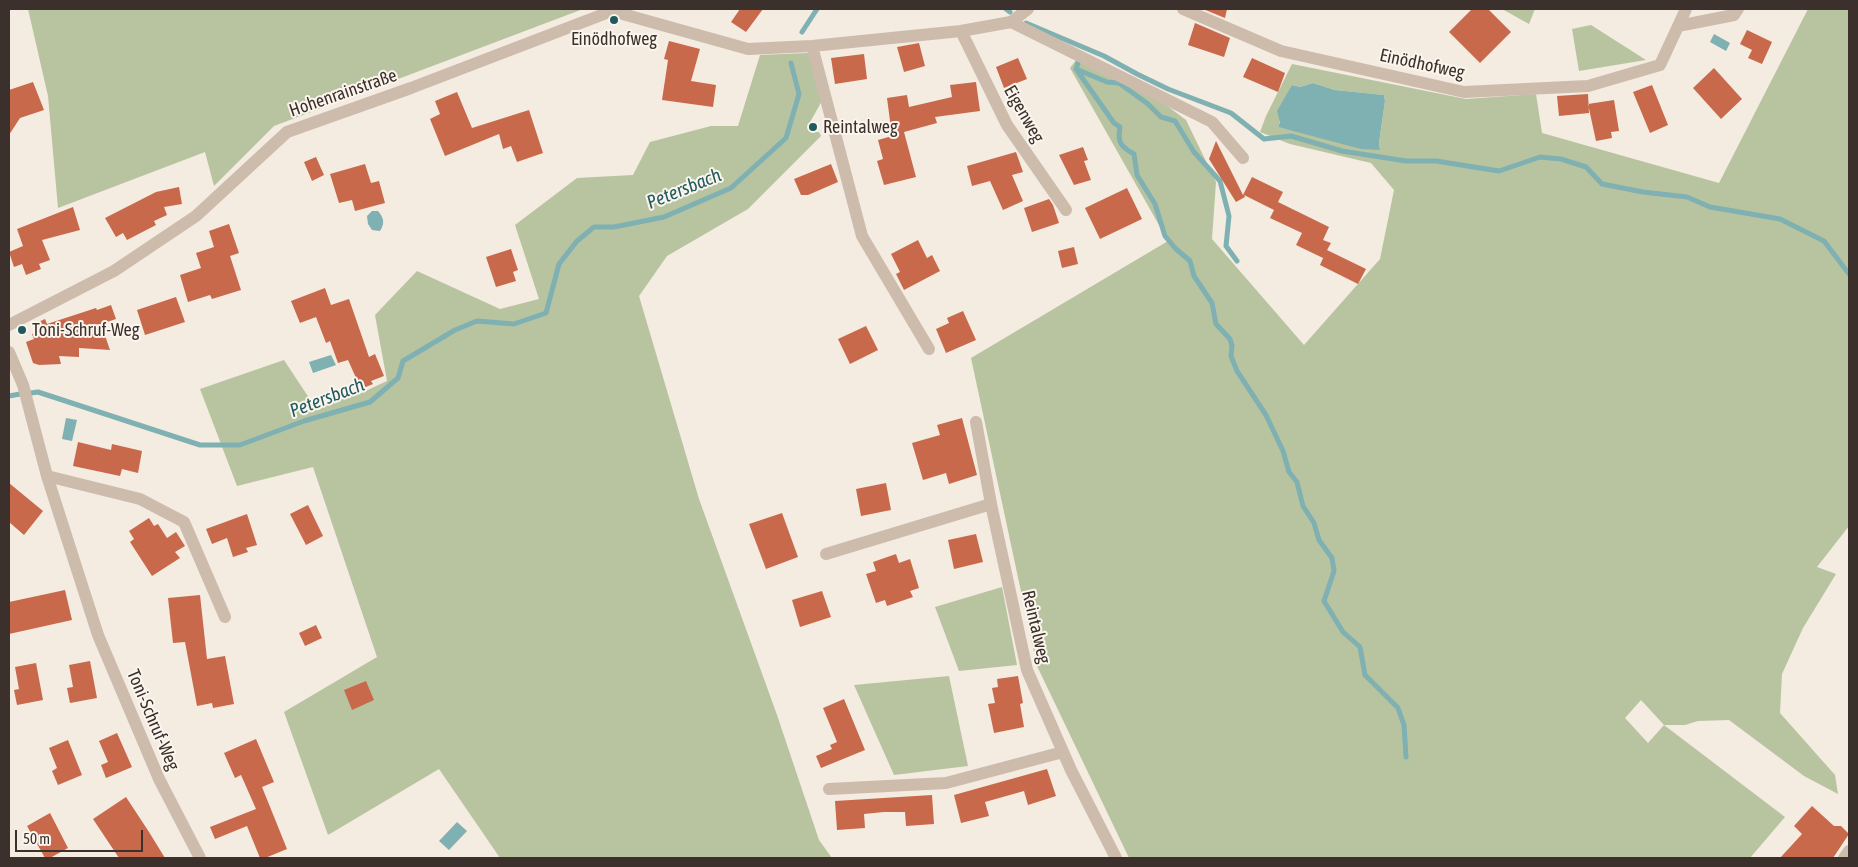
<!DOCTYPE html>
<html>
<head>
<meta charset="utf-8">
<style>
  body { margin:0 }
  #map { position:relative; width:1858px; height:867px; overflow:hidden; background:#f4ebe1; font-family:"Asap Condensed",sans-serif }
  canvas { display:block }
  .frame { position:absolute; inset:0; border:10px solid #3b302b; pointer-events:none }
  .scale { position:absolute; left:15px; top:830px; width:128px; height:22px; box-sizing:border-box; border:2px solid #3b302b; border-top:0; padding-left:6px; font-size:15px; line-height:18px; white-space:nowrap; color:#3b302b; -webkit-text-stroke:4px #fbf5ee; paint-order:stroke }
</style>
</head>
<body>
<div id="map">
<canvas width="1858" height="867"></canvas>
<div class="frame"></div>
<div class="scale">50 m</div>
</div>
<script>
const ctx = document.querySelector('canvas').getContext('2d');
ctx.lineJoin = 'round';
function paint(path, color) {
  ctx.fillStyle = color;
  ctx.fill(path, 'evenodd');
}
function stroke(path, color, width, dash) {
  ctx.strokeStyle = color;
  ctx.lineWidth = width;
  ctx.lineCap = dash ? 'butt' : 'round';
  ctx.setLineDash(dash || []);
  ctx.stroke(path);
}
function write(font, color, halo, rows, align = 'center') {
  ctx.font = font + ' "Asap Condensed",sans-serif';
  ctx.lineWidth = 4;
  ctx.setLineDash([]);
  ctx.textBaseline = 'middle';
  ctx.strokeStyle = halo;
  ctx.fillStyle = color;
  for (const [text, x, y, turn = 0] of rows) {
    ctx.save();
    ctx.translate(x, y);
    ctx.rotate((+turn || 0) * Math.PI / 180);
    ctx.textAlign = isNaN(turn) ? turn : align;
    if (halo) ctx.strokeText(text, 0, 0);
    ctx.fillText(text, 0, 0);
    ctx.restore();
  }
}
paint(new Path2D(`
  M28,9H583L274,126L214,186L205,152L58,208L48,96Z
  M1502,9H1535L1529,24Z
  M1808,9H1849V526L1817,567L1836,574L1803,628L1782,674L1780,713L1835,775L1838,794L1804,776L1729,720L1698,721L1685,725H1664L1785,817L1750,858H1129L1037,666L971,358L1168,241L1070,68L1079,56L1142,87L1186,120L1216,182L1212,239L1304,345L1380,259L1394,190L1371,163L1290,144L1260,132L1266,116L1292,64L1466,99L1536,94L1542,133L1719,183ZM1313,83L1335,90L1384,95L1385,101L1379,143L1380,150L1278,127L1292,85L1300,87ZM1641,700L1664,725L1648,743L1625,718Z
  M1591,25L1646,60L1579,71L1572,29Z
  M808,53L823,99L809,124L811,132H819L821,136L748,209L667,256L639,296L699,499L777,715L819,840L832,858H500L439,769L328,835L284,712L377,657L313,467L237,486L200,389L284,360L313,404L361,393L387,381L375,315L417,271L500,309L539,299L515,225L577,178L633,175L650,142L711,126H738L760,55Z
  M1002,587L1017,665L959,671L935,607Z
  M949,676L968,766L894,775L854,685Z`), '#b8c4a0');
paint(new Path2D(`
  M1714,34L1730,43L1726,51L1710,42Z
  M1313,83L1335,90L1384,95L1385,101L1379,143L1380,150L1361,149L1278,127L1280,122L1277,111L1292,85L1300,87Z
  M372,211H378C384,218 385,223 380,231L372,230L368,224L367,216Z
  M331,355L336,365L313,373L309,362Z
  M66,418L77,420L72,441L62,439Z
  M457,822L467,831L449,850L439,841Z`), '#7fb0b2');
stroke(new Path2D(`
  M1006,9L1010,12
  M1026,23L1104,56L1137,74L1168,89L1231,113L1264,139L1291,136L1342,151L1406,161H1436L1499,171L1540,157L1561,159L1586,167L1602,184L1643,192L1687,197L1710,207L1780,219L1824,241L1849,274
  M802,32L817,9
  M1078,63L1076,69L1114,123L1120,127C1117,142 1121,147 1134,154L1137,175L1155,204L1165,236L1175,248L1190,261L1194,276L1212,303L1216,324L1230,339L1232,346L1231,356L1237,371L1266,415L1283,451L1289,472L1297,482L1303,506L1314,523L1319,540L1332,558L1334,571L1324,601L1343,632L1360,647L1365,675L1398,708L1404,725L1406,757
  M1076,69L1107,82L1119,83L1148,104L1161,117L1175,121L1194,152L1220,181L1229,216L1226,246L1237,261
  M31,393L38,392L200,445H240L304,421L370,402L398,378L403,361L455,330L477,321L514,324L546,313L559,264L577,241L594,227H614L664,217L731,188L786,138L799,94L791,63
  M9,396L20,394`), '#7fb0b2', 5);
paint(new Path2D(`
  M740,9H763L746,32L731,22Z
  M1203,9H1227L1225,18Z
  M1472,9H1488L1511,32L1480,63L1449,32Z
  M1195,23L1230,38L1224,57L1188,45Z
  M1747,30L1772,42L1762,64L1748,58L1752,50L1740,44Z
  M669,41L700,49L691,81L716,85L713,107L662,100L668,60L664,59Z
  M919,43L925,66L904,72L897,47Z
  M864,54L867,79L835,84L831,58Z
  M1018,58L1027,79L1004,88L996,67Z
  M1252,58L1285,73L1278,92L1243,77Z
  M1714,68L1742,99L1721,119L1693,88Z
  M33,82L44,110L20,118L9,135V90Z
  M976,82L980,111L935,117L937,123L904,132L916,177L884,185L877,161L883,159L878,140L892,136L887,98L907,95L909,107L952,97L950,85Z
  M1652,85L1668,125L1650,133L1633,92Z
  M457,92L472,128L529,110L543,153L517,162L511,146L503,149L499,134L445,156L430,119L440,114L435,101Z
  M1588,94L1589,113L1559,116L1557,96Z
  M1614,100L1619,131L1611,132L1612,138L1596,141L1588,104Z
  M1216,141L1243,195L1252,177L1283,192L1274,210L1244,195L1245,197L1236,202L1209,159Z
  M1083,147L1088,160L1084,161L1091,180L1074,185L1059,155Z
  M1016,152L1023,172L1012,175L1023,201L1003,210L990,181L972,186L967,166Z
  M316,157L324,175L312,181L304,162Z
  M365,164L371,183L379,181L385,203L355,211L352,200L339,203L330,174Z
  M831,164L838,182L808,195H801L794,179Z
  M179,187L182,204L164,207L167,215L154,221L156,225L127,240L123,233L116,237L105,218L156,192Z
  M1127,188L1142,219L1100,239L1085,208Z
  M1049,199L1053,205L1059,223L1032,232L1024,208Z
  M1278,202L1329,227L1323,240L1331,243L1327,250L1366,269L1358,284L1320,265L1324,256L1323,258L1296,245L1302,233L1270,218Z
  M73,207L80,230L42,240L50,260L39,264L41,269L26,275L22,264L14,267L9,252L23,246L17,229Z
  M229,224L239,253L230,256L241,290L212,299L210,295L188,302L180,275L201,268L196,253L214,247L209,231Z
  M918,240L927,258L932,255L940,271L904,290L896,274L900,272L891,254Z
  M1074,247L1078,264L1062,268L1058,251Z
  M511,249L518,270L513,272L516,281L496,287L486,257Z
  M325,288L331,305L349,299L369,357L375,354L384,376L371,381L373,384L361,389L348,360L338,363L330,341L326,343L316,317L300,323L291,301Z
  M176,297L185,322L145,335L137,310Z
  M111,305L116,319L101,324L110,350L79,348V357L59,356L61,364L39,365L33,363L26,342L34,339L32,334L37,333L34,324L45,319L47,324L96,308L97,310Z
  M963,311L976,340L946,353L936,329L949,323L947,318Z
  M866,326L878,350L850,364L838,339Z
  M962,418L977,475L949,484L946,473L923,480L912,443L940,435L937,425Z
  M78,442L111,450L112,444L142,451L138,473L122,469L120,476L73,466Z
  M9,483L43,511L24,535L9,522Z
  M886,483L891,510L861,516L856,489Z
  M308,505L323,536L306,545L290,514Z
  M782,513L798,557L766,569L749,524Z
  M247,514L257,545L246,548L248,552L233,557L227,538L212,544L206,529Z
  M149,518L154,526L158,524L167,538L176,532L185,546L175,552L180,558L152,576L130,542L134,539L129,531Z
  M976,534L983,562L954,569L948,540Z
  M896,554L899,563L910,559L919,588L910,591L913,597L887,606L885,600L876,603L866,574L876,571L873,562Z
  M65,590L72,620L9,634V602Z
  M822,591L831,617L800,627L792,600Z
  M200,595L207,659L225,656L234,704L213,708L212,703L197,706L185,642L173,643L168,598Z
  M316,625L322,638L305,646L299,633Z
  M90,661L97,698L70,703L67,688L73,687L69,665Z
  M36,663L43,700L17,705L14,690L19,689L15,667Z
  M1018,676L1023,703L1020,704L1024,727L994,733L988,704L995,703L992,688L998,687L997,679Z
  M366,681L374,700L352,710L344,690Z
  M844,699L865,750L821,768L816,756L832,749L830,745L837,742L823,708Z
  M117,733L132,767L106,778L101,765L108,762L99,741Z
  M256,739L274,782L262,787L287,849L265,858H260L247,826L215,839L210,827L256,809L241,775L235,778L224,753Z
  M68,740L82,775L58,785L52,771L57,768L49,748Z
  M1047,769L1056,796L1028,805L1024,791L985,802L989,816L961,823L954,795Z
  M932,795L934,824L906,826L905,812H884L864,814L865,828L837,830L835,801Z
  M126,797L149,832L165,858H119L93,819Z
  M1812,806L1834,826H1841L1849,834L1833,858H1780L1802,834L1794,826Z
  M50,813L68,848L50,858H45L27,826Z`), '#c8694b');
stroke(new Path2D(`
  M1183,9L1281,51L1464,92L1588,86L1660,65L1686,9
  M612,11L748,49L812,46L961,31L1011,22L1028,9
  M1011,22L1212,122L1243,158
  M1678,26L1734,15L1738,9
  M961,31L1007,125L1066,210
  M812,46L862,236L929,349
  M9,325L114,271L196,216L287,132L411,88L617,9
  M9,352L23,385L47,476L98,635L159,779L200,858
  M976,422L991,504L1027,670L1071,770L1116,858
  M47,476L140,499L184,522L225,617
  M826,554L991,504
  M829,789L946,783L1063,752
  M1844,858L1849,851`), '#cdbbac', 12);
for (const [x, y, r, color] of [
  [614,20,5,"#1f5a5e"],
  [813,127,5,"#1f5a5e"],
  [22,330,5,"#1f5a5e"]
]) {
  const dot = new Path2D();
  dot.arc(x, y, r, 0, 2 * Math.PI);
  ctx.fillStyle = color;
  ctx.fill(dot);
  stroke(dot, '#fbf5ee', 2);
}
write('18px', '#3b302b', '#fbf5ee', [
  ["Einödhofweg",614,39,"center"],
  ["Reintalweg",823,127],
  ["Toni-Schruf-Weg",32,330]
], 'left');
write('18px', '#3b302b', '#fbf5ee', [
  ["Einödhofweg",1422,64,12],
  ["Hohenrainstraße",343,93,-19],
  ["Eigenweg",1024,114,60],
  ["Reintalweg",1036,627,77],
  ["Toni-Schruf-Weg",153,720,67]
]);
write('italic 19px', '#1f5a5e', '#fbf5ee', [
  ["Petersbach",684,189,-22],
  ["Petersbach",327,398,-21]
]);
</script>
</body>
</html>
